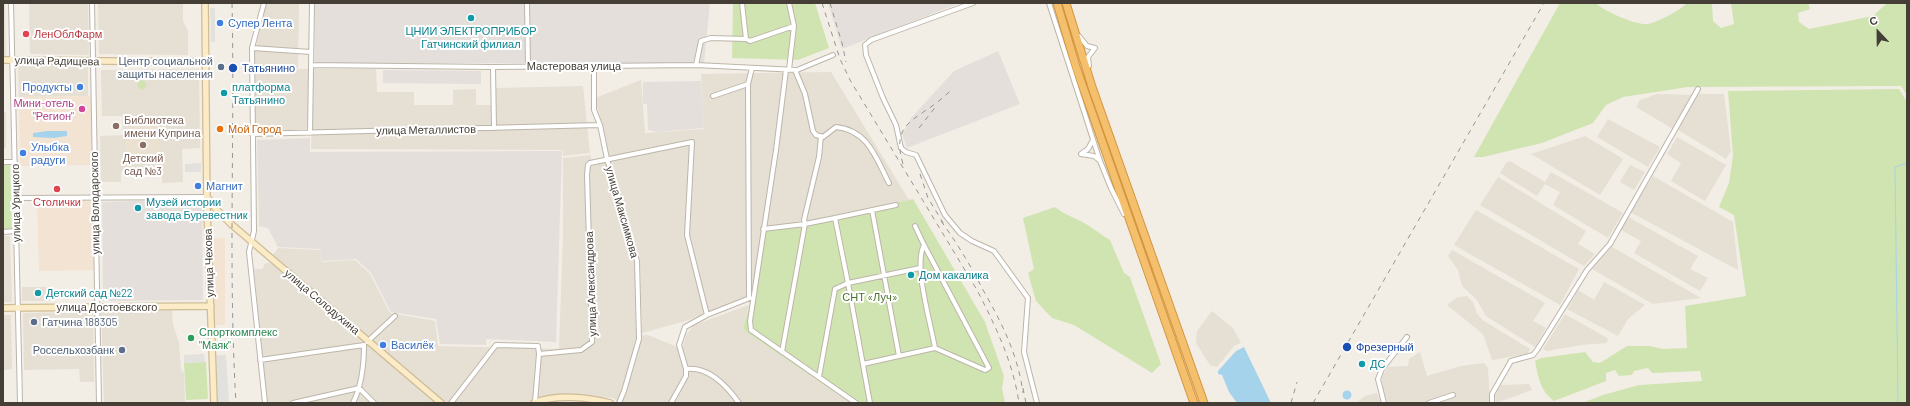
<!DOCTYPE html>
<html>
<head>
<meta charset="utf-8">
<style>
  body { margin:0 }
  #map { position:relative; width:1910px; height:406px; overflow:hidden; background:#f2eee6; font-family:Barlow,sans-serif }
  canvas { display:block }
  .frame { position:absolute; inset:0; border:4px solid #443e36; pointer-events:none }
  .north { position:absolute; left:1858px; top:12px; width:40px; height:40px; -webkit-text-stroke:3px #fff; paint-order:stroke; rotate:338deg; font-size:11px; font-weight:700; line-height:16px; text-align:center; color:#443e36 }
  .north::after { content:''; display:block; margin:auto; width:14px; height:18px; background:#443e36; clip-path:polygon(50% 0,100% 100%,50% 72%,0 100%) }
</style>
</head>
<body>
<div id="map">
<canvas width="1910" height="406"></canvas>
<div class="frame"></div>
<div class="north">С</div>
</div>
<script>
const ctx = document.querySelector('canvas').getContext('2d');
ctx.lineJoin = 'round';
function paint(path, color) {
  ctx.fillStyle = color;
  ctx.fill(path, 'evenodd');
}
function stroke(path, color, width, dash) {
  ctx.strokeStyle = color;
  ctx.lineWidth = width;
  ctx.lineCap = dash ? 'butt' : 'round';
  ctx.setLineDash(dash || []);
  ctx.stroke(path);
}
function write(font, color, halo, rows, align = 'center') {
  ctx.font = font + ' Barlow,sans-serif';
  ctx.lineWidth = 4;
  ctx.setLineDash([]);
  ctx.textBaseline = 'middle';
  ctx.strokeStyle = halo;
  ctx.fillStyle = color;
  for (const [text, x, y, turn = 0] of rows) {
    ctx.save();
    ctx.translate(x, y);
    ctx.rotate((+turn || 0) * Math.PI / 180);
    ctx.textAlign = isNaN(turn) ? turn : align;
    if (halo) ctx.strokeText(text, 0, 0);
    ctx.fillText(text, 0, 0);
    ctx.restore();
  }
}
paint(new Path2D(`
  M3,3H5L6,56H3Z
  M29,3H88L89,55L30,54Z
  M98,3H183V21L188,31V55L99,54Z
  M266,3H299L298,69H376L377,92H414V105H453V90L476,89V105H496V88L583,86L590,153L563,156V150L311,149L312,130L254,132V57Z
  M18,62H88V96L19,97Z
  M199,69L200,148L182,149L183,182L162,183V172H121V182H101L100,136L123,135L122,116H102L101,70Z
  M831,72L909,200L831,217L753,294L689,320L642,333L640,259L609,155L595,98L641,80L645,133L704,129L701,74Z
  M1657,94L1691,95L1673,129L1636,107L1640,100Z
  M1698,94H1724L1731,151L1726,159L1678,130Z
  M3,112H6V148H3Z
  M1608,119L1660,147L1648,167L1597,137Z
  M1585,136L1623,159L1600,195L1531,154Z
  M1677,137L1726,165L1705,201L1671,181L1681,163L1667,154Z
  M591,155V166L605,162L635,263L636,336L648,335L682,349L686,335L694,325L749,305L743,328L746,332L851,403H620L613,398L552,395L533,399L528,403H446L273,255L278,248L320,250L322,262L355,260L370,274L390,313L435,321L438,346L559,349L563,236V158Z
  M1510,161L1545,182L1551,172L1623,213L1608,238L1553,205L1560,192L1545,184L1537,196L1500,173L1506,163Z
  M1630,165L1645,172L1634,190L1620,182Z
  M1653,176L1733,222L1738,270L1630,212Z
  M1498,177L1586,231L1578,244L1595,254L1584,266L1480,205Z
  M1476,210L1579,269L1560,305L1454,245Z
  M1628,217L1698,256L1690,269L1708,278L1700,291L1634,253L1641,241L1621,230Z
  M3,236H10L12,302H3Z
  M1612,247L1701,298L1653,304L1592,269Z
  M1452,250L1545,303L1533,321L1546,328L1535,347L1486,316L1477,300L1462,286L1458,270L1448,256Z
  M271,262L369,346L436,403H267L254,269H263L264,264Z
  M1604,282L1645,305L1628,319L1618,336L1567,309L1578,290L1594,300Z
  M22,287H50V301H22Z
  M1467,296L1473,302L1477,314L1484,321L1530,349L1527,354L1492,360L1483,334L1447,305L1458,297Z
  M172,310L173,325L179,342L181,370L184,373L185,403H104L101,311Z
  M1212,311L1233,328L1241,343L1234,346L1217,367L1210,365L1196,343L1197,331Z
  M93,312L94,382H80L79,369L24,370L23,313Z
  M1565,314L1609,339L1606,343L1581,345L1547,351L1543,349Z
  M3,315H11L12,369L3,370Z
  M1420,352L1427,376L1461,366L1484,363L1488,368L1490,403H1388L1383,389L1382,377L1388,367L1408,366L1409,359Z
  M1529,384L1532,390L1496,403L1495,396L1497,390L1502,385Z
  M1377,393L1381,403H1356L1365,396Z`), '#e5dfd4');
paint(new Path2D(`
  M91,96L92,165L20,166L19,97Z
  M93,201L95,270L39,271L37,202Z
  M212,238H225V325H214Z`), '#f3e3d2');
paint(new Path2D(`
  M315,3H710L704,63H315Z
  M828,3H960L842,49Z
  M998,51L1020,104L907,148L902,134L911,118L954,71Z
  M383,70L481,71V84L383,83Z
  M701,81L704,128L657,132L648,130L647,104H643V82Z
  M310,138V152L562,151L556,342L486,339V345L440,344L436,319L391,312L371,273L356,259L322,261L320,249L278,247L268,228L259,226L257,140Z
  M202,199L203,300L103,301L102,202Z`), '#e4dfdb');
paint(new Path2D(`
  M126,120H159L160,156H126Z`), '#eae1d1');
paint(new Path2D(`
  M733,3H815L829,48L798,60L732,58Z
  M1560,3H1596C1603,11 1638,26 1648,24C1658,22 1681,10 1687,3H1712L1713,21L1721,28L1734,24L1731,3H1808L1810,9L1798,13L1799,22L1809,29L1873,16L1887,3H1907V95L1901,86L1688,87L1623,97L1606,105L1593,123L1542,143L1483,157H1474Z
  M137.5 85a4.5 4.5 0 1 1 9 0a4.5 4.5 0 1 1-9 0Z
  M1899,89L1907,102V403H1582L1603,395L1639,385L1702,381L1700,371L1652,373L1648,368L1634,371L1632,375L1619,376L1615,370L1606,373V381L1554,401C1540,391 1538,376 1535,361L1541,358L1585,352L1593,362L1600,363L1627,346H1649L1663,349L1687,348L1685,306L1746,296L1734,215L1719,207L1729,183L1733,156L1728,91Z
  M3,165H10L12,230H3Z
  M913,199L985,322L1004,376L1002,388L1005,403H851L746,332L743,328L753,294L762,228L831,217Z
  M1055,207C1066,216 1075,217 1086,224C1095,229 1101,235 1110,240L1124,273L1130,277L1161,364L1152,373L1074,325L1052,318L1036,301L1028,273L1034,269L1023,218Z
  M206,362L208,399L186,400L184,363Z`), '#d0e4b1');
paint(new Path2D(`
  M210,8H215V42H211Z
  M201,163V172H185V164Z
  M204,354L205,362L184,363V355Z
  M215,355H226L229,403H217Z`), '#e3e1de');
paint(new Path2D(`
  M48,131H67V136L54,138L33,137V133Z
  M1244,347L1271,403H1237L1229,392L1222,375L1218,374V371L1236,351Z
  M1342.5 395a4.5 4.5 0 1 1 9 0a4.5 4.5 0 1 1-9 0Z`), '#a5d3eb');
stroke(new Path2D(`
  M1898,403L1895,167L1907,163`), '#a5d3eb', 1);
const street = new Path2D(`
  M11,3L20,403
  M92,3L99,403
  M264,3L252,48L254,231L249,252L265,403
  M527,3L528,66
  M742,3L746,39L750,41L794,26
  M789,3L794,26L789,70
  M973,3L871,40L865,45L866,55L883,98L896,125L901,148L906,152L916,155L945,215L960,233L972,241L994,251L1028,298L1024,352L1037,403
  M1049,3L1100,161L1111,188L1124,214
  M1079,36L1087,46L1095,48L1088,57L1089,66
  M252,48L311,52
  M311,65L493,67L696,65L797,70L833,55
  M696,65L701,41L711,38L746,39
  M493,67L494,128
  M594,67V110L600,125L607,159L637,261L639,339L624,391L619,403
  M786,70L776,150L750,321L751,330L856,403
  M795,70L805,94L813,131L816,135L823,137L836,127C868,130 876,158 889,183
  M748,84L752,68
  M713,96L748,84L749,298
  M310,133L312,3
  M252,134L600,125
  M1081,154L1094,156L1099,160
  M1081,154L1088,149L1093,140
  M3,162H15
  M16,198L207,197
  M872,210L899,356
  M835,218L896,205
  M763,229L805,224L804,220L819,157L821,136
  M3,232L16,231
  M924,245L989,368L985,370L935,348
  M367,342L395,316
  M782,352L805,224L835,218L848,283L835,289L819,377
  M260,360L364,345
  M863,364L935,348C931,324 913,265 924,245L915,226
  M686,369C709,366 727,386 739,403
  M535,402L539,354L581,350L592,342L587,175L588,165L590,163L692,142L687,235L707,315
  M293,403L359,388L374,403
  M353,403C362,385 364,365 364,345
  M451,403L496,345L538,346L539,354
  M671,403L686,376V369L679,345L685,327L707,315L750,298
  M870,403L848,283L920,268
  M1384,403L1378,379L1382,369L1407,337
  M1429,403L1453,395
  M1492,403V394L1511,361L1533,355L1537,350L1587,270L1610,244L1698,89`);
const secondary = new Path2D(`
  M205,3L207,210L214,403
  M3,60L206,62
  M207,197L216,209L231,224L441,403
  M3,308L211,306
  M534,403C556,394 588,397 610,403`);
const highway = new Path2D(`
  M1057,3L1077,70L1194,403
  M1066,3L1092,87L1204,403`);
stroke(street, '#bdb5a9', 6);
stroke(secondary, '#cfbd98', 8);
stroke(highway, '#d3943e', 9);
stroke(street, '#fff', 4);
stroke(secondary, '#fbebc7', 5.5);
stroke(highway, '#f5c06e', 7);
stroke(new Path2D(`
  M232,3C235,136 228,270 236,403
  M822,3L840,59L850,80L977,290C996,327 1013,362 1019,403
  M830,3L842,43L846,62
  M919,128L937,105
  M903,164C892,127 910,122 935,104C941,100 946,94 952,90
  M920,174L928,198L945,226
  M941,221C957,243 971,266 983,290C1002,323 1018,355 1023,393
  M1023,388L1026,403
  M1291,403L1297,382
  M1313,403L1544,3`), '#959595', 1, [5, 5]);
for (const [x, y, r, color] of [
  [471,18,4,"#0f9aa8"],
  [220,23,4,"#3f7fe0"],
  [26,34,4,"#e0444e"],
  [221,67,4,"#5c6f8a"],
  [233,68,5,"#1a4fb4"],
  [80,87,4,"#3f7fe0"],
  [224,93,4,"#0f9aa8"],
  [82,109,4,"#d1479c"],
  [116,126,4,"#8d6e63"],
  [220,129,4,"#e8710a"],
  [143,145,4,"#8d6e63"],
  [23,153,4,"#3f7fe0"],
  [198,186,4,"#3f7fe0"],
  [57,189,4,"#e0444e"],
  [138,208,4,"#0f9aa8"],
  [911,275,4,"#0f9aa8"],
  [38,293,4,"#0f9aa8"],
  [34,322,4,"#5c6f8a"],
  [191,338,4,"#2e9e5b"],
  [383,345,4,"#3f7fe0"],
  [1347,347,5,"#1a4fb4"],
  [122,350,4,"#5c6f8a"],
  [1362,364,4,"#0f9aa8"]
]) {
  const dot = new Path2D();
  dot.arc(x, y, r, 0, 2 * Math.PI);
  ctx.fillStyle = color;
  ctx.fill(dot);
  stroke(dot, '#fff', 1.5);
}
write('11px', '#366cbe', '#fff', [
  ["Супер Лента",228,23],
  ["Продукты",72,87,"right"],
  ["Улыбка",31,147],
  ["радуги",31,160],
  ["Магнит",206,186],
  ["Василёк",391,345]
], 'left');
write('11px', '#0d838f', '#fff', [
  ["ЦНИИ ЭЛЕКТРОПРИБОР",471,31,"center"],
  ["Гатчинский филиал",471,44,"center"],
  ["платформа",232,87],
  ["Татьянино",232,100],
  ["Музей истории",146,202],
  ["завода Буревестник",146,215],
  ["Дом какалика",919,275],
  ["Детский сад №22",46,293],
  ["ДС",1370,364]
], 'left');
write('11px', '#be3a42', '#fff', [
  ["ЛенОблФарм",34,34],
  ["Столички",57,202,"center"]
], 'left');
write('11px', '#443e36', '#fff', [
  ["улица Радищева",57,61,1],
  ["Мастеровая улица",574,66],
  ["улица Металлистов",426,130,-1],
  ["улица Урицкого",16,203,-91],
  ["улица Володарского",95,203,-91],
  ["улица Максимкова",622,212,74],
  ["улица Чехова",209,263,-92],
  ["улица Александрова",591,284,-92],
  ["улица Солодухина",322,302,40],
  ["улица Достоевского",107,307]
]);
write('11px', '#4e5e75', '#fff', [
  ["Центр социальной",213,61],
  ["защиты населения",213,74],
  ["Гатчина 188305",42,322,"left"],
  ["Россельхозбанк",114,350]
], 'right');
write('11px', '#164399', '#fff', [
  ["Татьянино",242,68],
  ["Фрезерный",1356,347]
], 'left');
write('11px', '#b23c85', '#fff', [
  ["Мини-отель",74,103],
  ["\"Регион\"",74,116]
], 'right');
write('11px', '#785e54', '#fff', [
  ["Библиотека",124,120],
  ["имени Куприна",124,133],
  ["Детский",143,158,"center"],
  ["сад №3",143,171,"center"]
], 'left');
write('11px', '#c56008', '#fff', [
  ["Мой Город",228,129]
], 'left');
write('11px', '#4b722d', '#fff', [
  ["СНТ «Луч»",870,297]
]);
write('11px', '#27864d', '#fff', [
  ["Спорткомплекс",199,332],
  ["\"Маяк\"",199,345]
], 'left');
</script>
</body>
</html>
